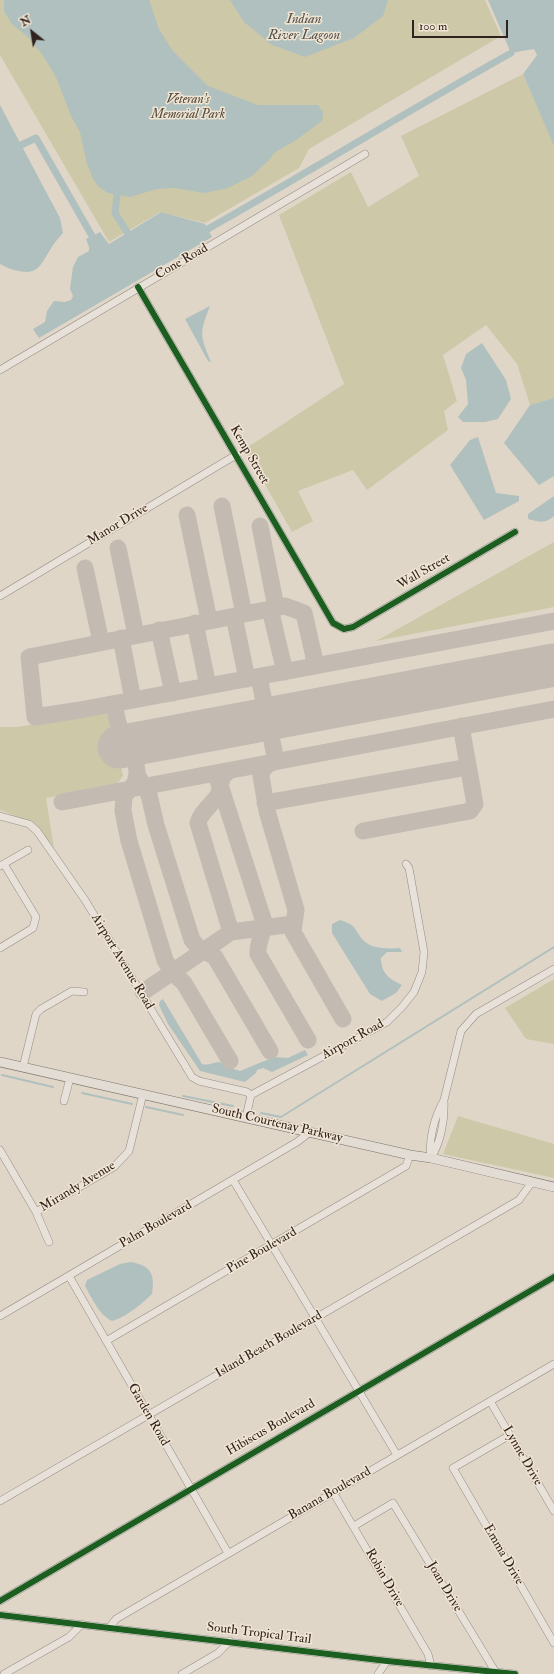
<!DOCTYPE html>
<html>
<head>
<meta charset="utf-8">
<style>
  body { margin:0 }
  #map { position:relative; width:554px; height:1674px; overflow:hidden; background:#e0d6c8; font-family:"IM FELL Double Pica",serif }
  canvas { display:block }
  .north { position:absolute; left:12px; top:12px; width:40px; height:40px; -webkit-text-stroke:3px #f1e5d4; paint-order:stroke; rotate:330deg; font-size:11px; font-weight:700; line-height:16px; text-align:center; color:#30221d }
  .north::after { content:''; display:block; margin:auto; width:14px; height:18px; background:#30221d; clip-path:polygon(50% 0,100% 100%,50% 72%,0 100%) }
  .scale { position:absolute; left:412px; top:20px; width:96px; height:18px; box-sizing:border-box; border:2px solid #30221d; border-top:0; padding-left:5px; font-size:12px; line-height:14px; white-space:nowrap; color:#30221d; -webkit-text-stroke:3px #f1e5d4; paint-order:stroke }
</style>
</head>
<body>
<div id="map">
<canvas width="554" height="1674"></canvas>
<div class="north">N</div>
<div class="scale">100 m</div>
</div>
<script>
const ctx = document.querySelector('canvas').getContext('2d');
ctx.lineJoin = 'round';
function paint(path, color) {
  ctx.fillStyle = color;
  ctx.fill(path, 'evenodd');
}
function stroke(path, color, width, dash) {
  ctx.strokeStyle = color;
  ctx.lineWidth = width;
  ctx.lineCap = dash ? 'butt' : 'round';
  ctx.setLineDash(dash || []);
  ctx.stroke(path);
}
function write(font, color, halo, rows, align = 'center') {
  ctx.font = font + ' "IM FELL Double Pica",serif';
  ctx.lineWidth = 3;
  ctx.setLineDash([]);
  ctx.textBaseline = 'middle';
  ctx.strokeStyle = halo;
  ctx.fillStyle = color;
  for (const [text, x, y, turn = 0] of rows) {
    ctx.save();
    ctx.translate(x, y);
    ctx.rotate((+turn || 0) * Math.PI / 180);
    ctx.textAlign = isNaN(turn) ? turn : align;
    if (halo) ctx.strokeText(text, 0, 0);
    ctx.fillText(text, 0, 0);
    ctx.restore();
  }
}
paint(new Path2D(`
  M0,0H485L501,36L309,149L299,168L205,223L160,212L109,242L0,55Z
  M523,74L554,144V398L530,405L517,364L486,325L443,355L457,401L444,411L448,430L367,490L353,470L298,491L313,521L292,532L245,449L344,384L279,215L351,172L368,207L419,176L401,136Z
  M554,542V607L376,641Z
  M104,713L108,714L111,719L123,776L115,786L46,798L54,848L36,824L0,810V727H17Z
  M554,979V1044L526,1039L505,1008Z
  M458,1116L554,1144V1178L443,1154Z`), '#cdc8a8');
paint(new Path2D(`
  M4,0H149L159,29L172,50L208,86L258,105H318L323,112L322,121L296,140L274,153L270,159L252,176L228,188L204,193L174,188L157,189L130,197L108,193L99,187L93,179L87,164L80,132L71,116L56,77L42,54L29,38L11,23L4,11Z
  M230,0H388L383,16L354,38L305,57L272,45L244,22Z
  M488,0H554V146L523,74L537,55L534,49L511,53Z
  M0,105L60,218L63,233C58,239 53,244 50,250C39,268 37,276 14,270C9,269 5,266 0,264Z
  M161,212L205,224L212,237L39,338L33,329L45,322L47,311L54,301L65,302L71,300L73,296L70,289L73,267L78,257L89,251V247L86,239L100,232L109,244Z
  M210,306C199,334 200,335 211,362L208,361L185,319Z
  M482,343L506,380L511,399L498,419L485,422H463L458,417L468,404L466,380L461,368L466,354Z
  M554,398V476L539,485L504,443L530,405Z
  M478,437L496,493L519,496V501L484,520L450,465L470,440Z
  M554,496V516C545,524 539,522 528,519V514Z
  M340,920C358,926 352,927 363,940C371,949 389,949 400,948L402,952H387L381,958C381,973 389,979 402,985L396,993L382,1001L370,994L332,933V924Z
  M163,999L202,1064C209,1066 213,1062 220,1062L224,1066L240,1071L274,1057L288,1058L305,1050L308,1055L272,1072L263,1068L257,1070L256,1073L245,1082L200,1071L168,1024L159,1005L160,1001Z
  M131,1262C152,1266 155,1275 152,1294C143,1303 125,1318 112,1321C99,1315 92,1298 85,1286L87,1280L120,1264Z`), '#b0c0be');
stroke(new Path2D(`
  M2,1075L53,1087
  M82,1093L132,1104
  M183,1096L233,1106
  M146,1107L183,1115
  M261,1113L281,1117L554,947`), '#b0c0be', 2);
stroke(new Path2D(`
  M21,145L36,138L96,243
  M117,195L115,213L132,240
  M199,234C304,175 406,112 511,53`), '#b0c0be', 7);
stroke(new Path2D(`
  M222,506L244,614
  M187,515L209,620
  M260,526L276,607
  M118,548L136,635
  M85,568L101,642
  M270,609L285,672
  M234,616L247,679
  M195,623L208,686
  M159,630L173,693
  M121,638L133,700
  M316,666L304,613L285,606L29,657L35,717L80,710L554,621
  M259,677L276,761L267,765L262,771L261,776L267,811L296,910L293,932L343,1019
  M114,704C117,716 118,738 133,742C136,743 142,742 145,742C132,754 136,770 140,785
  M229,771L223,776L220,785L264,922C264,933 257,943 258,954L308,1040
  M137,774L135,783L124,796L123,811L129,841L165,960L172,972L184,983L230,1061
  M139,778L149,795L156,825L192,940L198,947L215,957L270,1051
  M218,781C227,798 201,807 198,823L231,932
  M62,802L554,709
  M265,803L468,767
  M363,831L470,811L475,804L461,726
  M143,992L231,932L293,924`), '#c3bbb2', 17);
stroke(new Path2D(`
  M119,747L554,665`), '#c3bbb2', 43);
const minor = new Path2D(`
  M138,287L333,623L344,629L353,627L515,532
  M0,370L365,154
  M0,596L236,455
  M0,816L29,824L37,831L85,900L192,1077L199,1081L247,1092L251,1095
  M0,866L28,850
  M0,948L33,928L36,917L4,864
  M23,1067L36,1014L41,1009L72,991L84,992
  M64,1101L70,1078
  M246,1117L251,1095L387,1022L402,1007L414,992L422,972L424,952L409,868L406,864
  M0,1150L36,1212L49,1242
  M431,1158C428,1139 435,1116 444,1100L461,1031L476,1014L554,969
  M431,1158C441,1142 445,1119 444,1100
  M233,1180L397,1455
  M36,1212L114,1167L129,1151L143,1094
  M69,1276L228,1553
  M0,1316L297,1142L310,1132
  M106,1341L406,1166L410,1155
  M490,1401L554,1511
  M510,1435L453,1468L554,1643
  M333,1492L428,1654L431,1666
  M0,1501L519,1200L532,1182
  M354,1526L393,1503L495,1671
  M0,1601L554,1277
  M0,1615L387,1661L515,1674
  M109,1628L116,1619L554,1364
  M4,1674L69,1637L82,1624
  M182,1674L218,1653L230,1641
  M378,1674L387,1661`);
const major = new Path2D(`
  M0,1062L410,1155L431,1158L554,1187`);
stroke(minor, '#948d84', 8);
stroke(major, '#7c756d', 10);
stroke(minor, '#e7e1da', 7);
stroke(major, '#e3dcd4', 9);
stroke(new Path2D(`
  M138,287L333,623L344,629L353,627L515,532
  M0,1601L554,1277
  M0,1615L387,1661L515,1674`), '#1b5e20', 6);
write('italic 13px', '#534939', '#f1e5d4', [
  ["Veteran's",188,100],
  ["Memorial Park",188,115]
]);
write('13px', '#30221d', '#f1e5d4', [
  ["Cone Road",182,262,-30],
  ["Kemp Street",249,455,60],
  ["Manor Drive",118,525,-31],
  ["Wall Street",424,572,-30],
  ["Airport Avenue Road",122,962,59],
  ["Airport Road",353,1040,-29],
  ["South Courtenay Parkway",277,1124,13],
  ["Mirandy Avenue",78,1187,-31],
  ["Palm Boulevard",156,1225,-30],
  ["Pine Boulevard",262,1251,-30],
  ["Island Beach Boulevard",269,1345,-30],
  ["Garden Road",148,1415,60],
  ["Hibiscus Boulevard",271,1428,-30],
  ["Lynne Drive",522,1456,60],
  ["Banana Boulevard",330,1494,-30],
  ["Emma Drive",503,1555,60],
  ["Robin Drive",384,1578,60],
  ["Joan Drive",444,1587,59],
  ["South Tropical Trail",259,1634,7]
]);
write('italic 14px', '#504f4c', '#f1e5d4', [
  ["Indian",304,20],
  ["River Lagoon",304,36]
]);
</script>
</body>
</html>
